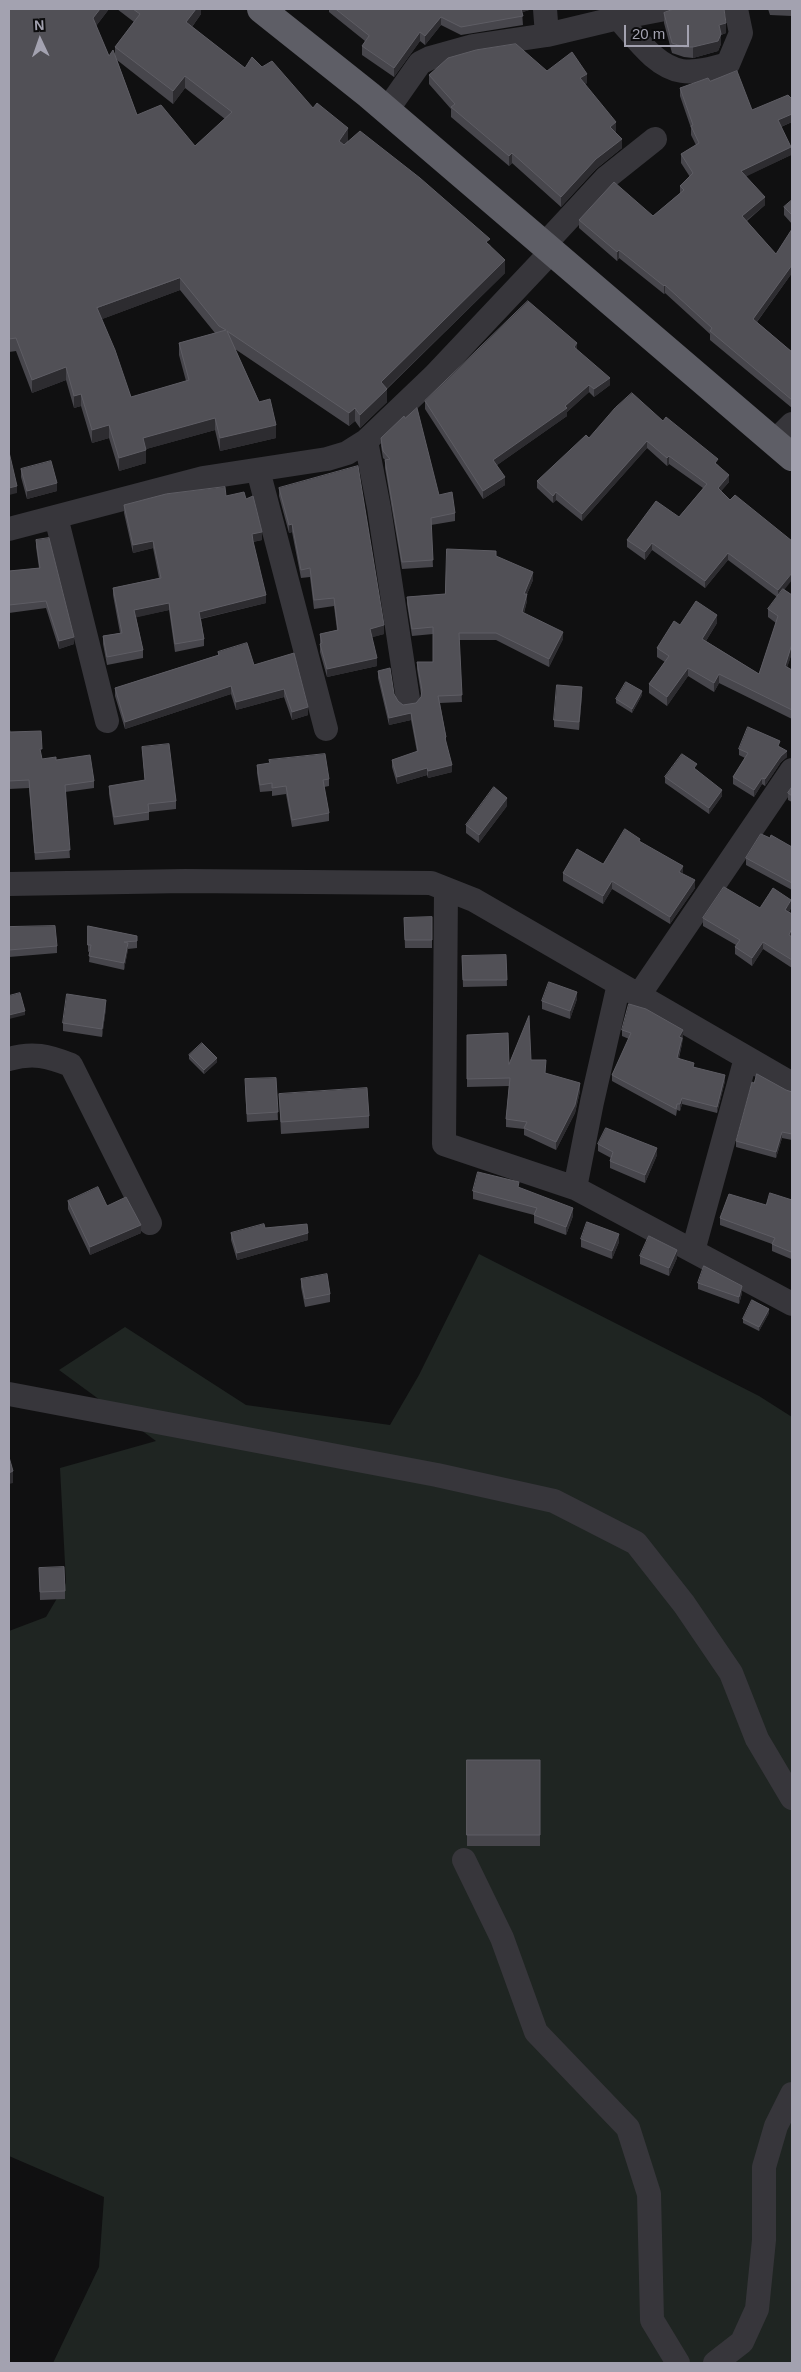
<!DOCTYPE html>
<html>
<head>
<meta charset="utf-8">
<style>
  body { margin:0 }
  #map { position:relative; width:801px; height:2372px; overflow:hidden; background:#101011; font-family:Arial,sans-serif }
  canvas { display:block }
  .frame { position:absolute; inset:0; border:10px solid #a3a2b0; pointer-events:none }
  .north { position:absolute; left:15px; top:15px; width:50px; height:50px; -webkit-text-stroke:4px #0b0b0c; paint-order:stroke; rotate:357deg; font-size:14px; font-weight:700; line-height:20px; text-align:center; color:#a3a2b0 }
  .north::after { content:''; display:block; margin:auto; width:18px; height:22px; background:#a3a2b0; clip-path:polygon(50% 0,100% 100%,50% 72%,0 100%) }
  .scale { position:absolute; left:624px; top:25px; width:65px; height:22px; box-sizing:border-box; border:2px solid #a3a2b0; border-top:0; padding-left:6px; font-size:15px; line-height:18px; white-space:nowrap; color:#a3a2b0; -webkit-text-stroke:4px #0b0b0c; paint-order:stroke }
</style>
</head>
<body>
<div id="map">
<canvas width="801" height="2372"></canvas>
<div class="frame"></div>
<div class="north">N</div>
<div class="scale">20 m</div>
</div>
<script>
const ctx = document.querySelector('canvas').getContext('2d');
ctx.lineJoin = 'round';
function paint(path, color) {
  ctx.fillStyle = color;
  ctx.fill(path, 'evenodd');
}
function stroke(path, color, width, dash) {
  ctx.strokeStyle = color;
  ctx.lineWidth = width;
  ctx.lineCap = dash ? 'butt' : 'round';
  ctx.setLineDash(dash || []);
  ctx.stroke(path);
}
paint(new Path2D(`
  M479,1254L759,1396L792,1417V2363H53L99,2267L104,2197L9,2156V1631L46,1617L66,1583L60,1468L156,1441L59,1370L125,1327L246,1405L390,1425L419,1375Z`), '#1f2522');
stroke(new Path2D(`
  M545,9L547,35
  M618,18L665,9
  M387,110L420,63L430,58L473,46L547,35L618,18C635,36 655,67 682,71C697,73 714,68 728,64L741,33L736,9
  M544,245L606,178L655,139
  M366,441L379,508L408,699
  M774,442L792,424
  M258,470L326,729
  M56,517L107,721
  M9,529L203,478L327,459L347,453L366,441L434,376L552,251
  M9,884L185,881L431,883L474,900L792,1084
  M446,889L444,1144L575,1188L792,1304
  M639,995L792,770
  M9,1059C33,1052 48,1056 71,1065L150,1223
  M575,1188L592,1102L619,984
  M693,1251L746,1058
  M9,1394L437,1475L554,1501L636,1543L684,1604L731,1673L757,1739L792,1798
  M464,1860L502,1938L536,2032L628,2128L649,2194L652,2320L678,2363
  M715,2363L742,2342L757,2309L764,2240V2167L776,2126L792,2094`), '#37363b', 24);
stroke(new Path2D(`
  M261,9L369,95L792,457`), '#5e5e66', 28);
paint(new Path2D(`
  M9,9H109L96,26L109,56L115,57V47L134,22L117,9H201V14L192,27L245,68L313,108L348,141L490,245L505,273L387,389V402L360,428L355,421L349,426L235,349L276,438L220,451L215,430L146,449V463L119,471L109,438L92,443L81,406L74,408L66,380L32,393L16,351L9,352ZM117,60L173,104L185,88L225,119L195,146L137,115ZM180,290L215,333L179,343V355L186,381L131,397L102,319Z
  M329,9H529V10L522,12L523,25L461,35L441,25L425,45L420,41L394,77L362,55V46L365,41L329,12Z
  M768,9H792V16L770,15Z
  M674,10L726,33L721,35V44L718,51L693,58L684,57L672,53L664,23V13Z
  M547,71L587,83L585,84L616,131L615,132L622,148L596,169L561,207L512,163L509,166L451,117V109L429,84V75Z
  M710,81L752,110L792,99V122L781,127L791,155L746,176L765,205L747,221L792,273L757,322L792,352V408L710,340V334L665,293L664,294L619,258L617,261L579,228V220L653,216L680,193V186L690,177L681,163V154L696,145L691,135V128L680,96V88Z
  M792,200V224L784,215V207Z
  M577,350L610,385L594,397L589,392L567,412V416L497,465L505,485L483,499L425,409V401Z
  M663,421L718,465L729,482L721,491L785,590L792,595V653L787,667L792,670V719L719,683L714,692L688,676L667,706L649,693V684L665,662L657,657V648L680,625L717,623L706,641L759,674L776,623L768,617V609L777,597L728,560L705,588L652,550L645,560L627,547V540L679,517L703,488L669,464L667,466L647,448L582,521L556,500L553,503L537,488V481L589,438Z
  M381,438L439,495L455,513V521L431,525L433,567L402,569L385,468V460L383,458L381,446Z
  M21,469L57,491L27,499L21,477Z
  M279,488L384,634L372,637L377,666L327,677L320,652V634L337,630L334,606L314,609L310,577L301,578L292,532L289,533L279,496Z
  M226,496L246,499L262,540L253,542L266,603L201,619L204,639V646L175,652L169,610L136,617L143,650V658L107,665L103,644V636L120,633L113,595V588L159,578L153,548L133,553L124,513V505Z
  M36,540L74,644L59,649L46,608L9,613V571L39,568L36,547Z
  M496,556L533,580L527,594V601L524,613L563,639L549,667L496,640H459L462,702L440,703L446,737V744L452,772L428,778L427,775L397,784L392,767V760L417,752L411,720L389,725L378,678V671L394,694L398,701L403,705L416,703L421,697V694L417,669V662H433V634L412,636L407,604V597L445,594Z
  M218,652L254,665L294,653L308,715L292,720L284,697L236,710L231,694L125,729L115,696V688L218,655Z
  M582,695L579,730L554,727V720Z
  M642,695L632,713L616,703V699Z
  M9,727L10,732L42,756H41L42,759L56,760L94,781V788L65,792L70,858L35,860L29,788L9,789Z
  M142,747L176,801V809L149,812V820L114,825L109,794V786L145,781Z
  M780,748L787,757L781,762L765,786L762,784L754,797L733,784V777L745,758L739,755V749Z
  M257,765L329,779V786L324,787L329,813V821L292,827L286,794L272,796V791L260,792L257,773Z
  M697,770L722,796L709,814L665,783V777Z
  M792,787V802L788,800V793Z
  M507,806L479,843L466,833V825Z
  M770,838L792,847V890L746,865V858Z
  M640,842L682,874L695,888L670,924L612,889L603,904L563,881V873L603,864Z
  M760,908H791L789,912L792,914V935L791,937H792V968L763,949L752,966L735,954V947L736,945L703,926V918Z
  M432,917V948H405L404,918Z
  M88,926L137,936V948L128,949L124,970L89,962L90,951L88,952Z
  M9,927L57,946V953L9,957Z
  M506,955L507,986L463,987L462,956Z
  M577,999L570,1019L542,1009V1001Z
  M106,1008L102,1037L63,1031V1023Z
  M622,1030L683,1037L682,1044L679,1058L694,1067L725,1081L717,1113L682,1104L680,1111L677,1110L676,1116L612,1081V1075L629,1039L622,1036Z
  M467,1052L509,1064L531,1060L545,1073L580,1091L575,1113L556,1150L524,1135V1129L506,1127V1119L509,1086L467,1087Z
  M189,1055L217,1062L204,1074L189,1059Z
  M276,1078L278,1120L247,1122L245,1087Z
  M786,1090L792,1092V1140L782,1138L776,1158L736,1147V1141Z
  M279,1094L369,1116V1128L281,1134Z
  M598,1144L657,1155L645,1183L610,1168V1161L611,1158L598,1151Z
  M519,1188L573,1216L566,1235L534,1223V1215L473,1199V1191Z
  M792,1200V1257L791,1259L772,1251V1244L720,1225V1218L766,1205Z
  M68,1201L107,1206L141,1233L90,1255L68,1209Z
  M265,1228L308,1240L237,1260L231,1240V1233Z
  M581,1239L619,1242L612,1259L581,1247Z
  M640,1256L677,1258L669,1276L640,1264Z
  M301,1279L330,1294V1302L305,1307L301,1287Z
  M698,1283L742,1293L739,1304L698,1289Z
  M769,1313L759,1331L743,1323V1319Z
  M39,1568L65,1591V1599L40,1600Z
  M467,1760H540V1846H467Z`), '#47464c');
paint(new Path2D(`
  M100,9H109L93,30V18Z
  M196,9H201V14L186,35V22Z
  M521,9H529V10L521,13Z
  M441,17V25L425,45V36Z
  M726,23V33L721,35V44L718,51L693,58V47L719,25Z
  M420,32V41L394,77V68Z
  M587,74V83L580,88V78Z
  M185,76V88L173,104V91Z
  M792,114V122L778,128V120Z
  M616,122V131L610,136V127Z
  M348,128V141L339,154V141Z
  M622,139V148L596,169L561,207V197L596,159Z
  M791,147V155L741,179V171Z
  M512,153V163L509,166V156Z
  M765,197V205L742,224V216Z
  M619,250V258L617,261V252Z
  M505,260V273L381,394V382Z
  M792,265V273L753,327V319Z
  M180,278V290L97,321V308Z
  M665,285V293L664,294V286Z
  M577,343V351L574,347Z
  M66,367V380L32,393V380Z
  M610,378V385L594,397V389Z
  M589,385V392L567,412V416L493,468V460L565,406Z
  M387,389V402L360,428V415Z
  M81,394V406L74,408V396Z
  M355,408V421L349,426V413Z
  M215,418V430L143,450V438Z
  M109,425V438L92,443V430Z
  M276,425V438L220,451V438Z
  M647,441V448L582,521V514Z
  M146,450V463L119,471V458Z
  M669,456V464L667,466V458Z
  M729,475V482L718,495V488Z
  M505,477V485L483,499V491Z
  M57,483V491L27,499V491Z
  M17,486V493L9,495V488Z
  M556,492V500L553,503V496Z
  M292,524V532L289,533V525Z
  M262,532V540L252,542V534Z
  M153,541V548L133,553V545Z
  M652,543V550L645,560V552Z
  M728,553V560L705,588V581Z
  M533,572V580L527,594V601L522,619L524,594Z
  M792,573V580L778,598V590Z
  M266,595V603L199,619V612Z
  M169,603V610L134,618V610Z
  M717,615V623L702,647V639Z
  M384,625V634L370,638V629Z
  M563,632V639L549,667V659Z
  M74,637V644L59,649V641Z
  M792,644V653L785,674V666Z
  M377,658V666L327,677V669Z
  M688,668V676L667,706V697Z
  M719,674V683L714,692V683Z
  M231,686V694L125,729V722Z
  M582,687V695L579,730V722Z
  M284,689V697L236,710V702Z
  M642,691V695L632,713V709Z
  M308,707V715L292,720V712Z
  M411,713V720L389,725V718Z
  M787,751V757L781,762L765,786V779L781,756Z
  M452,765V772L428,778V771Z
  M427,768V775L397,784V777Z
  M762,778V784L754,797V790Z
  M722,790V796L709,814V808Z
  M507,798V806L479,843V835Z
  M683,866V873L679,872Z
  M695,880V888L670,924V917Z
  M612,881V889L603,904V896Z
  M791,900V908L785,918V910Z
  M792,928V935L789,943V935Z
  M763,942V949L752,966V958Z
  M128,943V950L124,970V963Z
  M577,992V999L570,1019V1011Z
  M106,1000V1008L102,1037V1029Z
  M25,1011V1015L9,1019V1015Z
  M683,1030V1037L679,1043V1037Z
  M682,1038V1044L677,1064V1058Z
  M217,1058V1062L204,1074V1070Z
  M725,1075V1081L717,1113V1107Z
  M580,1083V1091L575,1113L556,1150V1142Z
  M682,1098V1104L680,1111V1104Z
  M782,1132V1138L776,1158V1152Z
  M657,1148V1155L645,1183V1175Z
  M573,1208V1216L566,1235V1227Z
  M141,1225V1233L90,1255V1247Z
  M308,1233V1240L237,1260V1253Z
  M619,1234V1242L612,1259V1251Z
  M677,1250V1258L669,1276V1268Z
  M742,1286V1293L739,1304V1297Z
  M769,1309V1313L759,1331V1327Z
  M13,1471V1483L9,1484V1473Z`), '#2d2c30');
const building = new Path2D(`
  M9,9H100L93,18L109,56L113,50L137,115L161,105L195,146L232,112L185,76L173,91L115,47L140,14L133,9H196L186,22L245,68L252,57L262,67L272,61L313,108L317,103L348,128L339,141L344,145L360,131L420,178L490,239L486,242L505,260L381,382L387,389L360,415L355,408L349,413L227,331L259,402L270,399L276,425L220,438L215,418L143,438L146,450L119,458L109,425L92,430L81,394L74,396L66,367L32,380L16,338L9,339ZM180,278L219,326L226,330L179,343L189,380L131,397L115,350L97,308Z
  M336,9H521L523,16L461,27L441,17L425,36L420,32L394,68L362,46L369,36Z
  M674,9H724L726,23L719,25L721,34L718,41L693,47H684L672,43L664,13Z
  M516,44L547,71L572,52L587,74L580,78L616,122L610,127L622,139L596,159L561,197L512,153L509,156L451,107L455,104L429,75L448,58L476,50Z
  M737,71L752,110L788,95L792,99V114L778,120L791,147L741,171L765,197L742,216L776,254L792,229V265L753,319L792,352V400L710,331L712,328L665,285L664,286L619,250L617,252L579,220L614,182L653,216L684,190L680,186L693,173L681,154L699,143L691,126L693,125L680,88L708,78L710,81Z
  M792,200V215L784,207Z
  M528,301L577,343L574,347L610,378L594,389L589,385L565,406L567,408L493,460L505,477L483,491L425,401Z
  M632,393L663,421L666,417L718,459L715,463L729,475L718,488L730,500L735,495L792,541V573L778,590L728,553L705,581L652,543L645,552L627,540L656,501L679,517L707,484L669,456L667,458L647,441L582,514L556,492L553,496L537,481L586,435L589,438L615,408Z
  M417,408L439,495L452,492L455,513L431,518L433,560L402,562L385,460L390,459L383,451L381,438L404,416L405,418Z
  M9,452L17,486L9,488Z
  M51,461L57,483L27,491L21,469Z
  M358,466L384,625L370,629L377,658L327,669L320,644L322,643L320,634L338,630L334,598L314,600L310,568L301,570L292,524L289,525L279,488Z
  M225,487L226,496L244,492L246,499L253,496L262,532L252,534L253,541L266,595L199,612L204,639L175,644L169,603L134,610L143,650L107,657L103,636L122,633L113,588L161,578L153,541L133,545L124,505L166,494Z
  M49,538L74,637L59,641L46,601L9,605V571L40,568L36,540Z
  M447,549L496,551V556L533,572L524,594H527L522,612L563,632L549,659L496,633H459L462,695L438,696L446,737L445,738L452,765L428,771L427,768L397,777L392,760L418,751L411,713L389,718L378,671L390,668L394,694L398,701L403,705L416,703L421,697L422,690L417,662H433V627L412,629L407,597L445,594Z
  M783,589L792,595V644L785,666L792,670V710L719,674L714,683L688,668L667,697L649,684L669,656L657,648L674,621L680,625L696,601L717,615L702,639L759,674L778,616L768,609Z
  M247,643L254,665L294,653L308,707L292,712L284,689L236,702L231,686L125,722L115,688L219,655L218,652Z
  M626,682L642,691L632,709L616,699Z
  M557,685L582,687L579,722L554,720Z
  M9,727L10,732L41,731L42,749H40L42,759L56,757V760L90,755L94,781L65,785L70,850L35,853L29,780L9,781Z
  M748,727L780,741L778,746L787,751L781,756L765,779L762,778L754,790L733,777L748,753L739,749Z
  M169,744L176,801L148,804L149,812L114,817L109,786L145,780L142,747Z
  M325,754L329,779L323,780L329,813L292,820L286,786L272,788V783L260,785L257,765L270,763L269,760Z
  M682,754L697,764L694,768L722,790L709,808L665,777Z
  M494,787L507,798L479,835L466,825Z
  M792,787V796L788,793Z
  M625,829L640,839L639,841L683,866L679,872L695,880L670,917L612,881L603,896L563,873L577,849L603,864Z
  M761,834L770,838L771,835L792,847V883L746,858Z
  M724,887L760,908L773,888L791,900L785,910L792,914V928L789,935L792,937V960L763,942L752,958L735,947L740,940L703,918Z
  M432,917V940H405L404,918Z
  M55,926L57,946L9,950V927Z
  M88,926L137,936V941L124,942L128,943L124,963L89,956L91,945H88Z
  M506,955L507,980H463L462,956Z
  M549,982L577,992L570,1011L542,1001Z
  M20,993L25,1011L9,1015V996Z
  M67,994L106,1000L102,1029L63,1023Z
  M629,1004L646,1009L683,1030L679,1037L682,1038L677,1058L694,1063L693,1067L725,1075L717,1107L682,1098L680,1104H677L676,1109L612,1075L631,1033L622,1030Z
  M529,1016L531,1060H546L545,1073L580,1083L575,1105L556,1142L524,1128L527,1122L506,1119L510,1078L467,1079V1035L508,1033L509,1064Z
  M202,1043L217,1058L204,1070L189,1055Z
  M757,1074L786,1090L792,1092V1134L782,1132L776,1152L736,1141L752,1082L754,1083Z
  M276,1078L278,1112L247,1114L245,1079Z
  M367,1088L369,1116L281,1122L279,1094Z
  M606,1128L657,1148L645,1175L610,1161L613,1152L598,1144Z
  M478,1172L519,1182L518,1187L573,1208L566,1227L534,1215L537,1208L473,1191Z
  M98,1187L107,1206L126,1197L141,1225L90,1247L68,1201Z
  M770,1193L792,1200V1250L791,1252L772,1244L775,1238L720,1218L729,1194L766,1205Z
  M587,1222L619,1234L612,1251L581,1239Z
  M264,1224L265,1228L307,1224L308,1233L237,1253L231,1233Z
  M649,1236L677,1250L669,1268L640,1256Z
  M704,1266L742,1286L739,1297L698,1283Z
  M327,1274L330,1294L305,1299L301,1279Z
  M752,1300L769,1309L759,1327L743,1319Z
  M9,1457L13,1471L9,1473Z
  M64,1567L65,1591L40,1592L39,1568Z
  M467,1760H540V1835H467Z`);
paint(building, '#515056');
stroke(building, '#5e5d64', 1);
</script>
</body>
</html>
